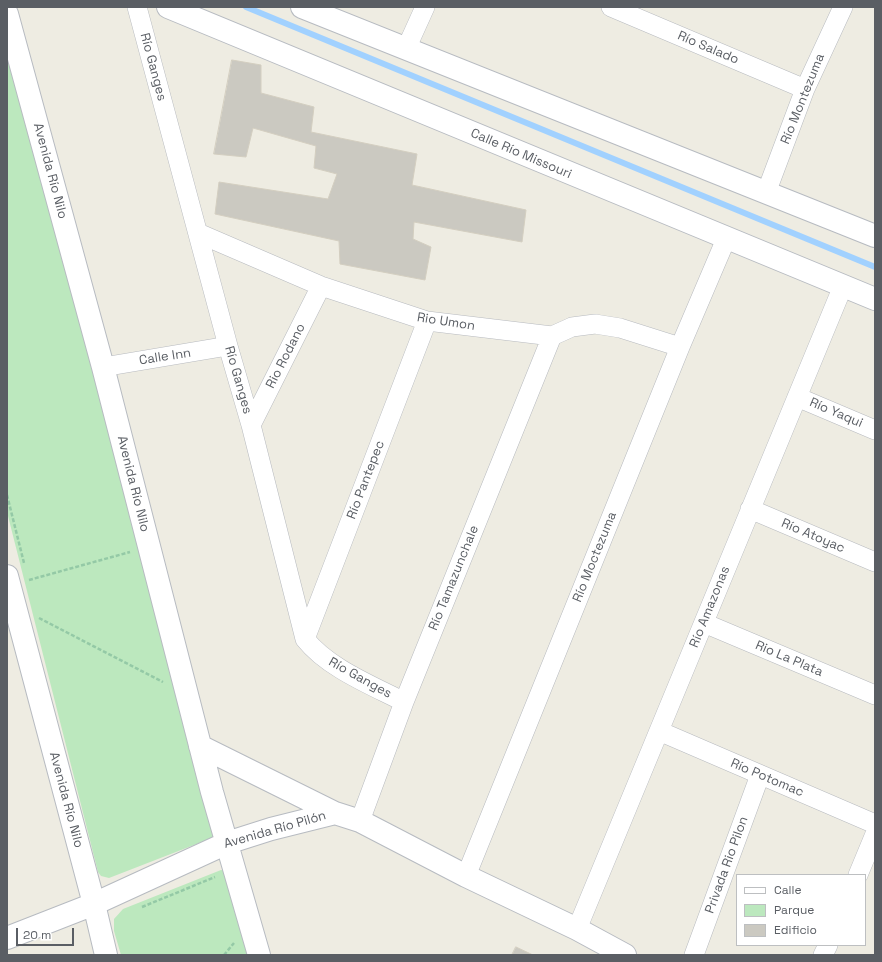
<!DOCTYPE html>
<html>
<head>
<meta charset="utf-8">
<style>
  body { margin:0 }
  #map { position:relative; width:882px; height:962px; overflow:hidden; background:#eeece2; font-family:"Space Grotesk",sans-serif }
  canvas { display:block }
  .frame { position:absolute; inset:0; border:8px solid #5a5e64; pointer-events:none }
  .legend { position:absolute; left:736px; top:874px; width:130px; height:72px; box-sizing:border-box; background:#fff; border:1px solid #bdbfc1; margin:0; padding:5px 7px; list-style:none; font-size:12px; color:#5a5e64 }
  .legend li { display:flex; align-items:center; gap:8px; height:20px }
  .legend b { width:20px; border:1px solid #bdbfc1 }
  .scale { position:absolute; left:16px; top:928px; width:58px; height:18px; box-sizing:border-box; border:2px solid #5a5e64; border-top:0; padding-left:5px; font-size:12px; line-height:14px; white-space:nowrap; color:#5a5e64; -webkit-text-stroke:3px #fff; paint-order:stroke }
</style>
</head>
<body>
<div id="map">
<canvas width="882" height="962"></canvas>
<div class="frame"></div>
<ul class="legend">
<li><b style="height:5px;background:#fff"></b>Calle</li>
<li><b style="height:11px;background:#bce8be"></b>Parque</li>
<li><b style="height:11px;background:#cbc9c1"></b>Edificio</li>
</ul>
<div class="scale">20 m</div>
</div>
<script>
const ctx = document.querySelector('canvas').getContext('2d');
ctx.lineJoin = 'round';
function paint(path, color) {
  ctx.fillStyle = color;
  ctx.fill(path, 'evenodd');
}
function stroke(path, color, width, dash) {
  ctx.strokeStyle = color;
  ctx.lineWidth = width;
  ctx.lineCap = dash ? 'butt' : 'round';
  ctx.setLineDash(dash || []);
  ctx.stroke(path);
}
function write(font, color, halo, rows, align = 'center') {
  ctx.font = font + ' "Space Grotesk",sans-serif';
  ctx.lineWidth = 3.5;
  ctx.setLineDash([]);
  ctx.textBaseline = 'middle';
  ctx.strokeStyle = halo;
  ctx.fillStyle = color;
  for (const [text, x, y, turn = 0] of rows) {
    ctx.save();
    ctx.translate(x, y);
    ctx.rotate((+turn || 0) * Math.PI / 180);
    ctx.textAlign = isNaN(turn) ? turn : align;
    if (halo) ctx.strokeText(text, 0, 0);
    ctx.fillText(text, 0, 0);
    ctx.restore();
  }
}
paint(new Path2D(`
  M7,39L216,833L212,838L109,878L101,876L98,872L7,512Z
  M221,870L228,871L253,955H121L114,931V919L123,909Z`), '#bce8be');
stroke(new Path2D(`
  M246,7L875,267`), '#a1d1ff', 6);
const building = new Path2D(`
  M232,60L261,65V93L314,107L311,132L417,154L412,185L526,210L522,242L414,222L413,239L431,247L425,280L340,264L339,241L215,214L219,182L328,199L337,174L314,168L316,146L253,128L246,157L214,154Z
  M516,947L533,955H512Z`);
paint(building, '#cbc9c1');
stroke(building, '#d3cec0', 1);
const street = new Path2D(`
  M137,7L228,346L251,425L305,639C328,668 371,685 404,702
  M611,7L805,89
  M406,49L425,7
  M766,193L805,89L843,7
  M198,233L321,286L427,321L552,336L572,327L595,324L620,328L680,347
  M103,367L228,346
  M797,397L875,430
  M251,425L321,286
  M750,509L875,562
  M704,623L875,695
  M305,639L427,321
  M659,731L875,824
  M360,821L404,702L552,336
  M858,875L875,834
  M466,876L680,347L726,239
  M577,929L843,286
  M694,955L760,775
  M823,955L828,945`);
const secondary = new Path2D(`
  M168,7L875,299
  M302,7L875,236
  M7,14L103,367L212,792L259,955
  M7,576L94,904L106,955
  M200,746L335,813
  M7,938L94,904L227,843L271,829L335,813L360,821L466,876L577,929L625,955`);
stroke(street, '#b7babf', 20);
stroke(secondary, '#b7bbc1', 24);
stroke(new Path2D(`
  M7,495L24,563
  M29,580L130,552
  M39,618L163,682
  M142,907L215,877
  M224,955L234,943`), '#94c9a6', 2.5, [4, 2]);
stroke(street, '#fff', 19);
stroke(secondary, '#fff', 22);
write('13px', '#5a5e64', '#fff', [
  ["Río Salado",708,48,23],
  ["Río Ganges",153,67,75],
  ["Río Montezuma",803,99,-68],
  ["Calle Río Missouri",521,154,23],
  ["Avenida Río Nilo",50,171,75],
  ["Rio Umon",446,322,9],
  ["Rio Rodano",286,356,-63],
  ["Calle Inn",165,357,-9],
  ["Río Ganges",238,380,74],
  ["Río Yaqui",836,413,23],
  ["Río Pantepec",366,480,-69],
  ["Avenida Río Nilo",133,484,76],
  ["Río Atoyac",813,536,23],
  ["Río Moctezuma",595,557,-68],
  ["Río Tamazunchale",454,578,-68],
  ["Río Amazonas",710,607,-68],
  ["Rio La Plata",789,659,23],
  ["Río Ganges",360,678,29],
  ["Río Potomac",767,778,23],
  ["Avenida Río Nilo",66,800,75],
  ["Avenida Río Pilón",275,830,-16],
  ["Privada Rio Pilon",727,865,-70]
]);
</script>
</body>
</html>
